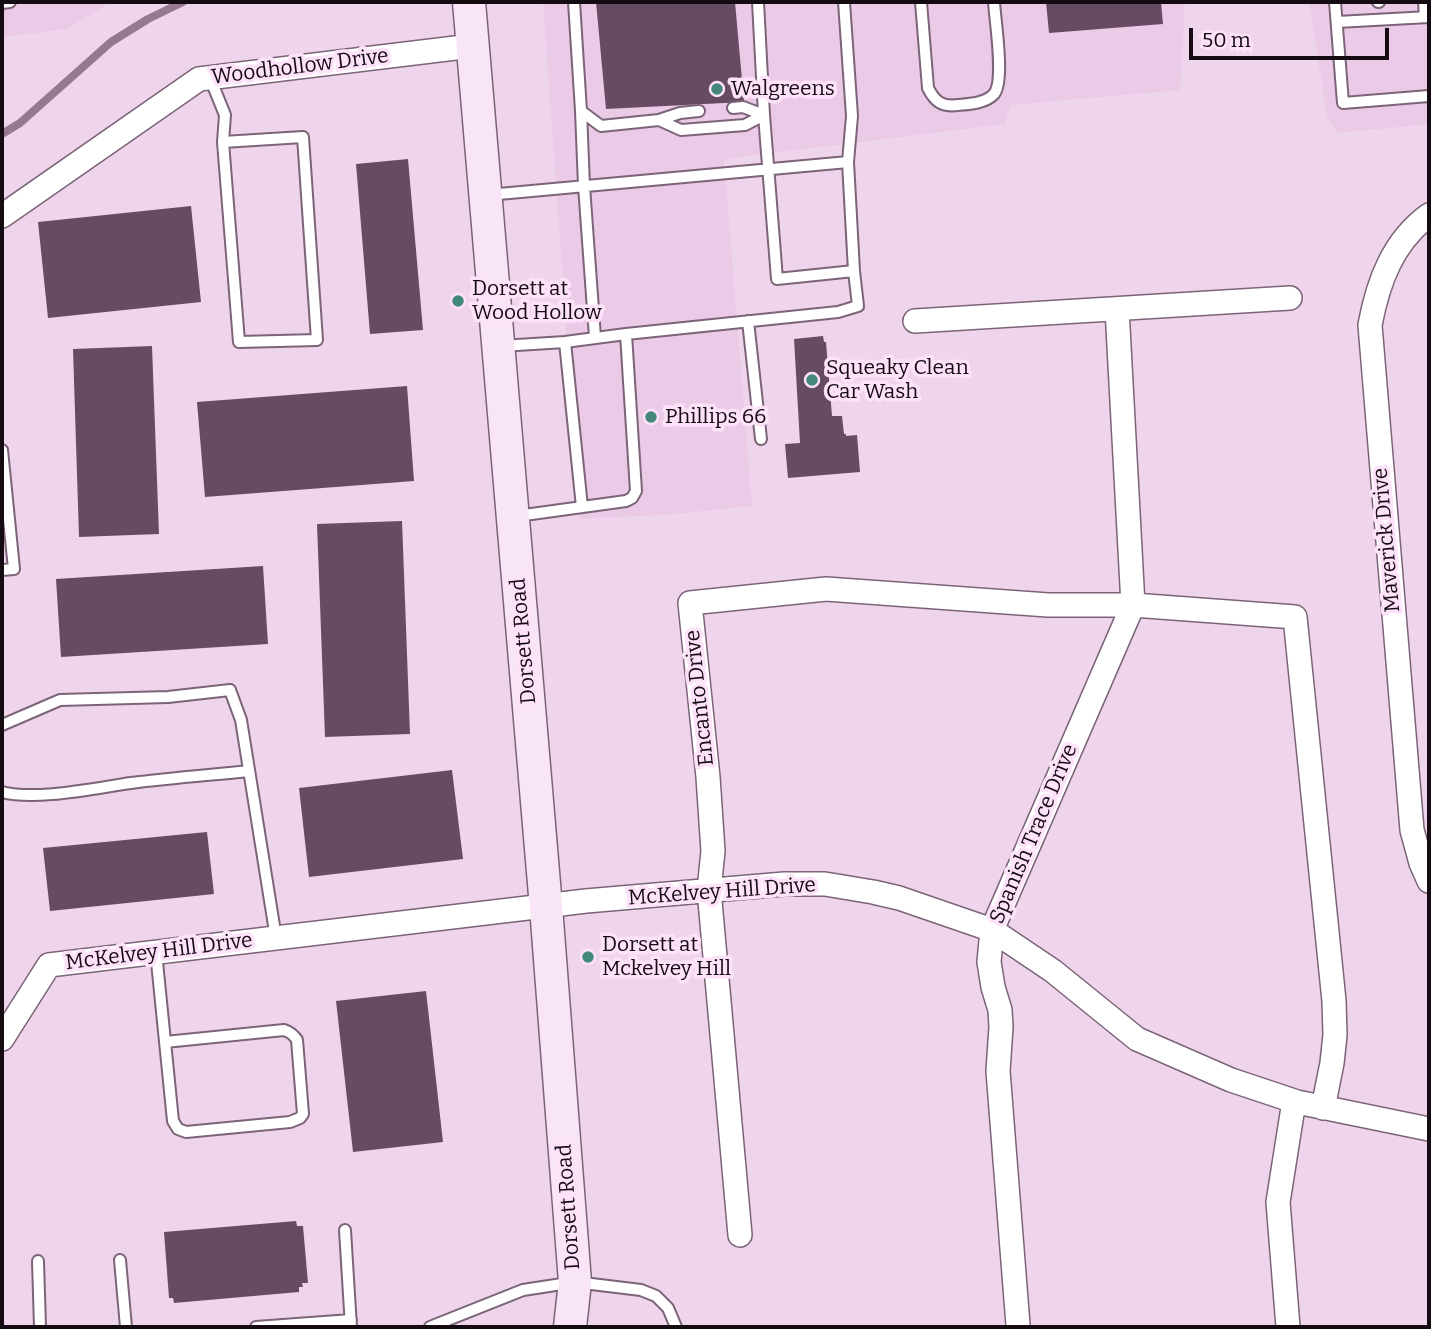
<!DOCTYPE html>
<html>
<head>
<meta charset="utf-8">
<style>
  body { margin:0 }
  #map { position:relative; width:1431px; height:1329px; overflow:hidden; background:#efd5ec; font-family:Bitter,serif }
  canvas { display:block }
  .frame { position:absolute; inset:0; border:4px solid #140b13; pointer-events:none }
  .scale { position:absolute; left:1189px; top:28px; width:200px; height:32px; box-sizing:border-box; border:4px solid #140b13; border-top:0; padding-left:9px; font-size:21px; line-height:24px; white-space:nowrap; color:#140b13; -webkit-text-stroke:5px #fde2f9; paint-order:stroke }
</style>
</head>
<body>
<div id="map">
<canvas width="1431" height="1329"></canvas>
<div class="frame"></div>
<div class="scale">50 m</div>
</div>
<script>
const ctx = document.querySelector('canvas').getContext('2d');
ctx.lineJoin = 'round';
function paint(path, color) {
  ctx.fillStyle = color;
  ctx.fill(path, 'evenodd');
}
function stroke(path, color, width, dash) {
  ctx.strokeStyle = color;
  ctx.lineWidth = width;
  ctx.lineCap = dash ? 'butt' : 'round';
  ctx.setLineDash(dash || []);
  ctx.stroke(path);
}
function write(font, color, halo, rows, align = 'center') {
  ctx.font = font + ' Bitter,serif';
  ctx.lineWidth = 7;
  ctx.setLineDash([]);
  ctx.textBaseline = 'middle';
  ctx.strokeStyle = halo;
  ctx.fillStyle = color;
  for (const [text, x, y, turn = 0] of rows) {
    ctx.save();
    ctx.translate(x, y);
    ctx.rotate((+turn || 0) * Math.PI / 180);
    ctx.textAlign = isNaN(turn) ? turn : align;
    if (halo) ctx.strokeText(text, 0, 0);
    ctx.fillText(text, 0, 0);
    ctx.restore();
  }
}
paint(new Path2D(`
  M2,2H111L67,29L2,37Z
  M543,2H1185L1180,90L1011,105L1005,124L724,159L752,506L664,515L580,519Z
  M1309,2H1426L1429,41V124L1338,133L1327,117Z`), '#ebcae7');
stroke(new Path2D(`
  M2,134L20,123L111,42L148,19L183,2`), '#967892', 8);
paint(new Path2D(`
  M596,2H735L744,102L606,109Z
  M1046,2H1161L1163,24L1049,33Z
  M408,159L423,330L370,334L356,164Z
  M191,206L201,302L48,318L38,222Z
  M823,336L824,342H826L832,416H842L844,434H846V436L857,435L860,472L788,478L785,444L800,443L794,339Z
  M152,346L159,534L79,537L73,349Z
  M407,386L414,481L205,497L197,402Z
  M402,521L410,734L325,737L317,524Z
  M263,566L268,644L61,657L56,579Z
  M452,770L463,859L309,877L299,788Z
  M207,832L214,894L50,911L43,848Z
  M426,991L443,1142L353,1152L336,1001Z
  M296,1221L297,1226H303L308,1283H302L303,1287H299V1292L174,1303L173,1298H169L164,1232Z`), '#674b63');
const service = new Path2D(`
  M574,2L581,111L584,186L595,337
  M758,2L764,115L777,279L854,271
  M921,2L928,88C935,102 942,107 958,105C970,104 986,103 994,94C1005,81 995,20 994,2
  M1335,2L1343,103L1429,96
  M1378,2H1379
  M1424,2L1425,17
  M2,3L10,2
  M1337,22L1429,17
  M210,78L225,115L223,142L303,137L317,340L239,342L223,142
  M733,108L743,107L764,115
  M581,111L601,126L659,120L680,113L699,111
  M659,120L681,130L745,125L764,115
  M488,195L848,162
  M748,321L761,439
  M626,334L838,312L858,306L854,271L848,162L852,116L844,2
  M565,342L582,507
  M501,346L565,342L626,334L636,491L632,498L626,501L517,516
  M2,450L14,569L2,570
  M2,725L60,700L168,697L230,690L241,720L276,938
  M2,792C36,801 95,788 131,783C170,778 210,775 249,771
  M156,952L173,1121L178,1129L186,1132L290,1122L300,1118L303,1114L297,1040C293,1034 290,1032 284,1030L165,1042
  M345,1230L351,1327
  M120,1260L126,1327
  M38,1261L40,1327
  M256,1327L351,1320
  M430,1327L523,1290L575,1282L641,1290L656,1296L668,1308L676,1327`);
const minor = new Path2D(`
  M1429,215C1393,241 1378,282 1370,325L1412,830L1421,863L1429,881
  M2,216L199,79L472,46
  M915,321L1290,298
  M2,1039L49,965L586,901L784,884H825L873,892L899,898L992,930L1053,971L1137,1039L1231,1080L1297,1102L1429,1129
  M740,1235L709,890L713,851L708,777L690,603L826,589L1048,605H1133L1117,309
  M1018,1325L998,1071L1001,1027L1000,1010L993,987L989,962L992,930L1133,605L1295,617L1334,1001L1335,1035L1332,1063L1323,1108
  M1288,1327L1278,1202L1294,1101`);
const secondary = new Path2D(`
  M469,2L546,907L575,1282L570,1327`);
stroke(service, '#7b6478', 14);
stroke(minor, '#7b6478', 26);
stroke(secondary, '#7b6478', 35);
stroke(service, '#fff', 10);
stroke(minor, '#fff', 23);
stroke(secondary, '#f8e5f6', 32);
for (const [x, y, r, color] of [
  [717,89,7,"#44887c"],
  [458,301,7,"#44887c"],
  [812,380,7,"#44887c"],
  [651,417,7,"#44887c"],
  [588,957,7,"#44887c"]
]) {
  const dot = new Path2D();
  dot.arc(x, y, r, 0, 2 * Math.PI);
  ctx.fillStyle = color;
  ctx.fill(dot);
  stroke(dot, '#fde2f9', 2.5);
}
write('21px', '#140b13', '#fde2f9', [
  ["Woodhollow Drive",300,67,-7],
  ["Maverick Drive",1387,540,-95],
  ["Dorsett Road",524,641,-95],
  ["Encanto Drive",700,698,-96],
  ["Spanish Trace Drive",1034,834,-67],
  ["McKelvey Hill Drive",722,892,-4],
  ["McKelvey Hill Drive",159,952,-7],
  ["Dorsett Road",569,1207,-94]
]);
write('21px', '#140b13', '#fde2f9', [
  ["Walgreens",731,89],
  ["Dorsett at",472,289],
  ["Wood Hollow",472,313],
  ["Squeaky Clean",826,368],
  ["Car Wash",826,392],
  ["Phillips 66",665,417],
  ["Dorsett at",602,945],
  ["Mckelvey Hill",602,969]
], 'left');
</script>
</body>
</html>
